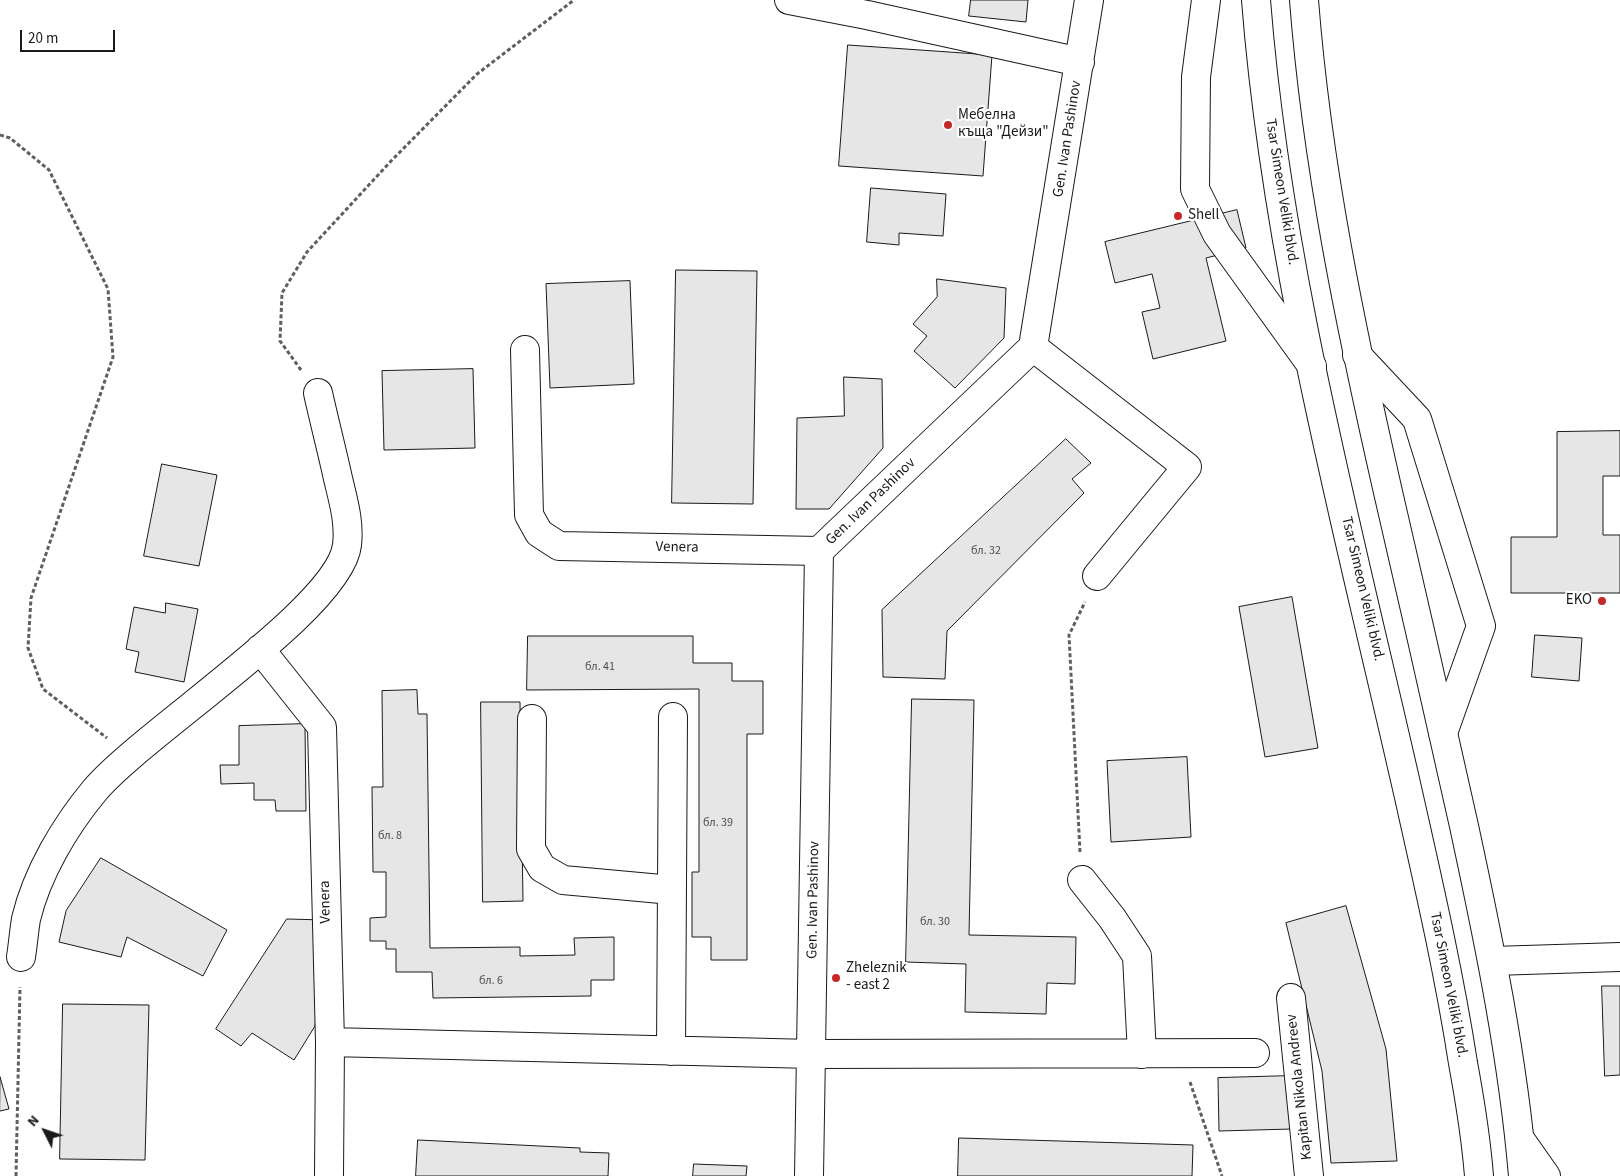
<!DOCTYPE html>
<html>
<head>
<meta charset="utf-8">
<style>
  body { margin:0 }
  #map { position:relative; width:1620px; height:1176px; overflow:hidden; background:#fff; font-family:"Source Sans 3",sans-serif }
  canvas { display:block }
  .north { position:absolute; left:20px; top:1106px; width:50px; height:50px; -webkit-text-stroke:4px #fff; paint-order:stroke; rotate:311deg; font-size:14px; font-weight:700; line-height:20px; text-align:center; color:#1a1a1a }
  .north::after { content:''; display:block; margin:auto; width:18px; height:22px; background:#1a1a1a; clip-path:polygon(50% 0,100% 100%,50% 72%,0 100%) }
  .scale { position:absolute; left:20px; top:30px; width:95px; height:22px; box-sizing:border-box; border:2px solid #1a1a1a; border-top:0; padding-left:6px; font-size:15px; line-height:18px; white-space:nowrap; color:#1a1a1a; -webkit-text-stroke:4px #fff; paint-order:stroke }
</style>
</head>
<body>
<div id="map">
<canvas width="1620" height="1176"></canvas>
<div class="north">N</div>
<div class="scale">20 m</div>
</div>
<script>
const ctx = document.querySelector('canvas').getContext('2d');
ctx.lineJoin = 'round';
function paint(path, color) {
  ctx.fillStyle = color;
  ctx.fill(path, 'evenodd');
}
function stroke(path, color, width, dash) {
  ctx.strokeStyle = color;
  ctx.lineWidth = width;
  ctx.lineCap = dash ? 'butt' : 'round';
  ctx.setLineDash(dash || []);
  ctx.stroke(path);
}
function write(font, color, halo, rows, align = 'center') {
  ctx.font = font + ' "Source Sans 3",sans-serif';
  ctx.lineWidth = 4;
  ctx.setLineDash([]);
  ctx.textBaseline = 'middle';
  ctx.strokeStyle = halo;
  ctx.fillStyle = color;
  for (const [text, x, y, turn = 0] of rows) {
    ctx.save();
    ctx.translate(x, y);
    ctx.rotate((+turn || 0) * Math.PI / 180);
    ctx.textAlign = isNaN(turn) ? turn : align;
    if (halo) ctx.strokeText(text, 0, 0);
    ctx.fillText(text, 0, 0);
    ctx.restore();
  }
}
const building = new Path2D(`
  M971,0H1028L1026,22L969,16Z
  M848,45L992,55L983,176L839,166Z
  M871,188L946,194L943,236L899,233V245L867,242Z
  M1237,210L1246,248L1206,258L1226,341L1153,359L1142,312L1160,308L1152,274L1115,283L1105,242Z
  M676,270L757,271L753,504L672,503Z
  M937,279L1006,288L1004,338L955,388L914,351L927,336L913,324L937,297Z
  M630,281L634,384L550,388L546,284Z
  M473,369L475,448L384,450L382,371Z
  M844,377L882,379L883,448L829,509H796L797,418L844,416Z
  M1620,431V476H1603V535H1620V593H1511V537H1557V432Z
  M1066,439L1091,463L1072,479L1084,493L947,631L945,679L883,677L882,610Z
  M162,464L217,475L199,566L144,556Z
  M1292,597L1318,748L1265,757L1239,607Z
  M166,603L198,609L184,682L135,672L139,652L126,649L134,607L165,613Z
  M1535,635L1582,638L1579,681L1532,677Z
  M528,636H693V663H732V681H763V734H747V960H711V937H692V872H699V689L527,690Z
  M417,690L418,714H427L430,948L520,947V956L575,955L574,938L614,937V980H591V996L433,998L432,972H396V949H386V941H370V918L386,917V872H373L372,787H383L382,691Z
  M912,699L974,700L969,935L1076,937L1075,984L1047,983L1046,1014L965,1012L966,964L906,962Z
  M481,702H520L523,901L483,902Z
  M305,724L306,811H276L275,800H254V783L221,784L220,765H239V726Z
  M1187,757L1191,837L1111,842L1107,761Z
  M101,858L227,930L203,976L127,937L121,957L59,942L66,911Z
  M1346,906L1386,1049L1397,1161L1331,1163L1322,1071L1286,923Z
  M287,919L325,920L315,1026L294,1060L252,1033L241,1046L216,1029Z
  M1602,986H1620V1075L1605,1076Z
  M63,1004L149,1005L145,1160L60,1159Z
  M1290,1076L1292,1129L1219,1131L1218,1078Z
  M0,1077L9,1109L0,1111Z
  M959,1138L1193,1145L1192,1176H958Z
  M418,1140L580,1148V1152L609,1153L608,1176H416Z
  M694,1164L747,1166L746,1176H693Z`);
paint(building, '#e6e6e6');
stroke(building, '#1a1a1a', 1);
const minor = new Path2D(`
  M789,0L867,15L1080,62
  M1206,0L1196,77L1195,189L1217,234L1312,366
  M1033,347L1187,467L1097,576
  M525,350L529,515L539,533L559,546L819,551
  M1357,355L1417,419L1481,626L1443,733
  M260,649L322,727L330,1042L329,1176
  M532,719L531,849L542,868L563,880L672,890
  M1082,880L1112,918L1137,956L1142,1054
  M21,957C23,944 24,931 26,919C37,873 65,826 95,790C143,733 340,608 347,545C350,520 342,497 337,474C331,447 324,420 318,393
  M1493,961L1620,957
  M1291,998L1309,1176
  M330,1042L812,1054L1255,1053
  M671,1051L673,717
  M1520,1139L1546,1176
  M809,1176L819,551L1033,347L1089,0`);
const major = new Path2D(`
  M1256,0C1277,268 1350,536 1409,797C1429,886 1449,973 1463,1063C1470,1101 1476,1138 1479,1176
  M1304,0C1317,167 1351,329 1388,492C1414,603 1439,715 1464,826C1489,942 1513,1058 1523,1176`);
stroke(minor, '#1a1a1a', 30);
stroke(major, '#1a1a1a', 30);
stroke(new Path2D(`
  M0,135L10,138L49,170L108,289L113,357L31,598L28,648L43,689L107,738
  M301,370L280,341L282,293L307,252L391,161L477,74L574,0
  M1080,852L1069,635L1085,602
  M1190,1082L1222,1176
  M16,1176L20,987`), '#5f5f5f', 3, [4, 2.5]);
stroke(minor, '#fff', 28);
stroke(major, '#fff', 28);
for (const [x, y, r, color] of [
  [948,125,5,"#c62828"],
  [1178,216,5,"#c62828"],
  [1602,601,5,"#c62828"],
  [836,978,5,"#c62828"]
]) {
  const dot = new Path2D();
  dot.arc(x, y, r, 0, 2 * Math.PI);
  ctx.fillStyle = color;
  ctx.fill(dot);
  stroke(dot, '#fff', 2);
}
write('12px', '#4d4d4d', null, [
  ["бл. 32",986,551],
  ["бл. 41",600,667],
  ["бл. 39",718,823],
  ["бл. 8",390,836],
  ["бл. 30",935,922],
  ["бл. 6",491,981]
]);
write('15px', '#1a1a1a', '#fff', [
  ["Мебелна",958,116],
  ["къща \"Дейзи\"",958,133],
  ["Shell",1188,216],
  ["EKO",1592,601,"right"],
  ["Zheleznik",846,969],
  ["- east 2",846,986]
], 'left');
write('15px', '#1a1a1a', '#fff', [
  ["Gen. Ivan Pashinov",1068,139,-81],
  ["Tsar Simeon Veliki blvd.",1281,192,81],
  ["Gen. Ivan Pashinov",871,502,-44],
  ["Venera",677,548,1],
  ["Tsar Simeon Veliki blvd.",1362,589,77],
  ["Gen. Ivan Pashinov",814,900,-89],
  ["Venera",326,902,-91],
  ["Tsar Simeon Veliki blvd.",1448,985,79],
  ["Kapitan Nikola Andreev",1300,1087,-96]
]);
</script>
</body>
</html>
